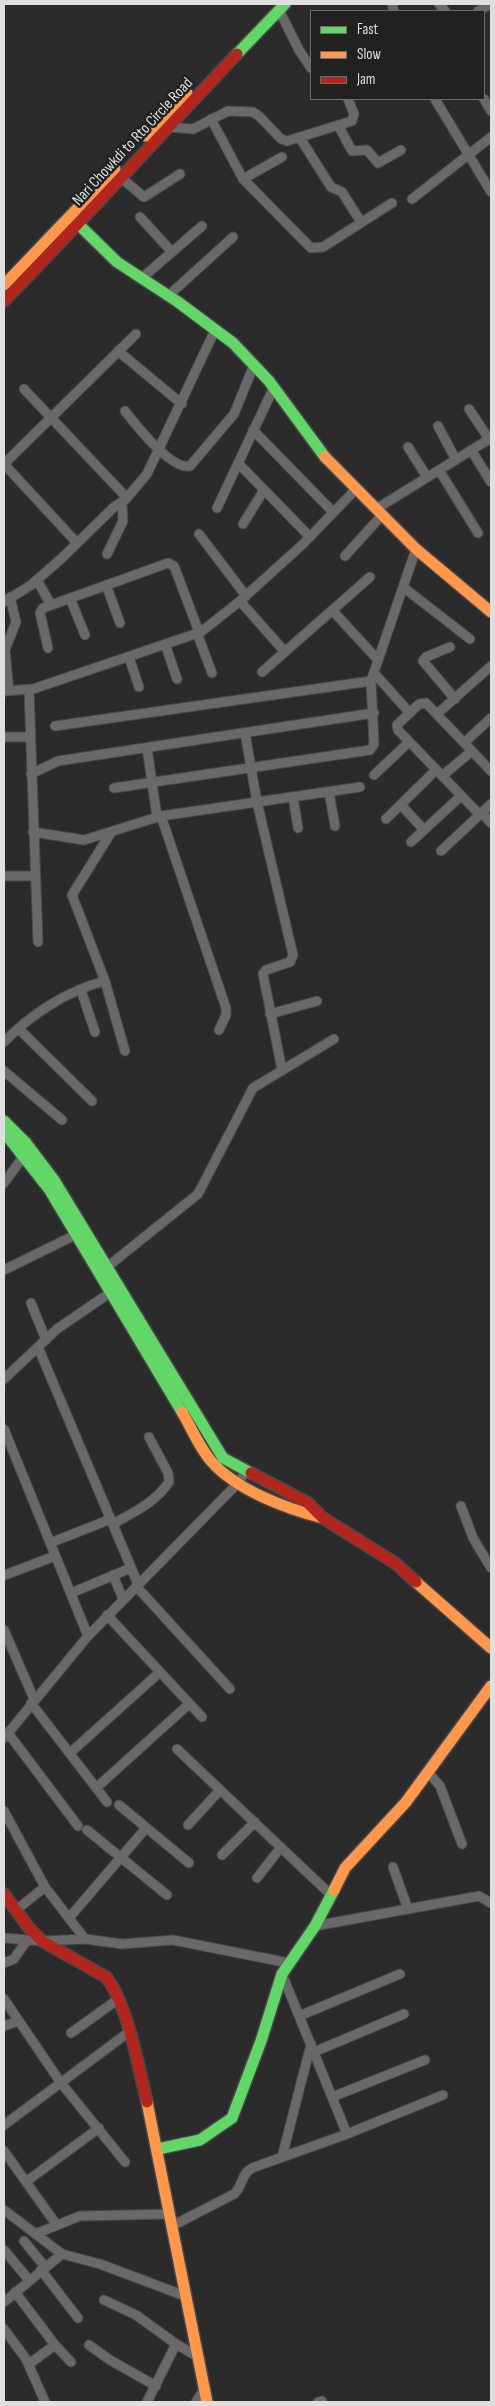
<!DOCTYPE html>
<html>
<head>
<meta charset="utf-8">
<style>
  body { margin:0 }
  #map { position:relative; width:495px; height:2406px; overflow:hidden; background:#2b2b2b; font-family:"Sofia Sans Condensed",sans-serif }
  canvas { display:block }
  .frame { position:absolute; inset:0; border:5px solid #dfdfde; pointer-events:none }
  .legend { position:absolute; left:310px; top:10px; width:175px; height:90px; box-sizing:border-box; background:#212220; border:1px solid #6d6e6c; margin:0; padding:6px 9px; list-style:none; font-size:15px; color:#dfdfde }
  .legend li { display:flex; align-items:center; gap:10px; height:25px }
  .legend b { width:25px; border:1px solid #6d6e6c }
</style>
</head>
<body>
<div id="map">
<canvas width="495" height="2406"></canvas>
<div class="frame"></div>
<ul class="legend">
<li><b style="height:6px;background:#63d668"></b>Fast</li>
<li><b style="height:6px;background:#ff974d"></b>Slow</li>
<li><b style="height:6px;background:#b3261e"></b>Jam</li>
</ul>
</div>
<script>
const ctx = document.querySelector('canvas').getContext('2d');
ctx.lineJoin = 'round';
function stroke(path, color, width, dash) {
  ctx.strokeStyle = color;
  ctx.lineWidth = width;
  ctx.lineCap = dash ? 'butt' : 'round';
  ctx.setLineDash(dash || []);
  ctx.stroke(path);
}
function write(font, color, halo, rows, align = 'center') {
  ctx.font = font + ' "Sofia Sans Condensed",sans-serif';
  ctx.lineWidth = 5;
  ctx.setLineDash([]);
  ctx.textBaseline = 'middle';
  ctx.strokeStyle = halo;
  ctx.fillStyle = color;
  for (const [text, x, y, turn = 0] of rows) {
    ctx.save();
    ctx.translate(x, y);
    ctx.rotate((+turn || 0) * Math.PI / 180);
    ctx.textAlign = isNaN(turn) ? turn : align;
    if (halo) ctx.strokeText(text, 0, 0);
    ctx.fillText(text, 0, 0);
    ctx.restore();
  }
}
const street = new Path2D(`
  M392,4L394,11
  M439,4L445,11
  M279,10L299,50L311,68
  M478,11L491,4
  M435,99L491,192
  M484,99L491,111
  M211,119L243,179L311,248L323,247L392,203
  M338,125L352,151L367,150L378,163L401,150
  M169,127L193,129L228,111L253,112L260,117L281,139L287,141L352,121L354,114L348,99
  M300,138L331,187L342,192L361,222
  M120,177L144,197L180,174
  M243,179L282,157
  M412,199L491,137
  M140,217L172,252
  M142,278L202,226
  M168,296L233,237
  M118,351L182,404
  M24,389L127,498
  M469,409L489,439
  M125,411C136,425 171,470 190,466L234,414L254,365
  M438,426L456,460
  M253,430L333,512
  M408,447L427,477
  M471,450L491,482
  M238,463L310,537
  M4,464L136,334
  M4,464L77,543
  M439,470L478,533
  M217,508L274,387
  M376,509L491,438
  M243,524L264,490
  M199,534L246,596
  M107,554L123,521L122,502
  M345,556L382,515
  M37,580L51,605
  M106,585L120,623
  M403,587L470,639
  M70,598L85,635
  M240,601L285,652
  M4,602L31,585L62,558L114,507L125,500L147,474L215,330
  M332,610L378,660
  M197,633L212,673
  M165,644L177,679
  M450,647L426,657L423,661L455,699
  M48,648L40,613L43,608L168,563L174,566L199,632
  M129,657L139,687
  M262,672L370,577
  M374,673L410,713
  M29,690L38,942
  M4,691L33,689L201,632L240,601L303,544L356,489
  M9,691L5,650L16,622L10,597
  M437,714L491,666
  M55,726L371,681L416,549
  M245,733L257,802L293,955L290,962L266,970L263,974L282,1070
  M4,737H30
  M464,743L491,718
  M147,748L157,817
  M31,774L58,761L374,713
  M374,775L409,742
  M442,776L472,751
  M114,788L370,750L374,744L371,681
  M329,792L335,826
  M293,797L298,828
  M401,805L424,830
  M482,813L491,823
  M480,815L398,730L397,725L419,704L426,703L491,771
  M161,816L226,1008V1015L219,1030
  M386,819L436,770
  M112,831L72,895L105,981L125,1051
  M33,832L84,840L161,816L360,787
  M411,842L461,796
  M441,851L491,804
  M4,876H35
  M81,990L95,1032
  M270,1014L317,1001
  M19,1029L92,1101
  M4,1042C30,1015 68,990 105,981
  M4,1071L62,1120
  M4,1183L26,1153
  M107,1267L198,1194L253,1088L334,1039
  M4,1270L75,1235
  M31,1303L46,1340
  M38,1347L138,1584
  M4,1379L57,1329L114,1290
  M4,1429L88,1636
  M461,1506L473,1538L491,1568
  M113,1524C134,1512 156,1502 169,1482L168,1473L149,1437
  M50,1543L111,1519
  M5,1575L55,1556
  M113,1575L123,1599
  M136,1586L230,1689
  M71,1593L131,1568
  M107,1615L202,1717
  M4,1630L34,1699
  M31,1703L107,1802
  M8,1733L78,1826
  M4,1738L88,1636L238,1483L246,1471
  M177,1749L330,1894
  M70,1753L160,1672
  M428,1772L440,1786L462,1844
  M96,1788L189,1704
  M119,1805L189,1863
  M4,1811L45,1887L85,1939
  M188,1825L220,1790
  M87,1830L167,1895
  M222,1855L255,1822
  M393,1867L408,1909
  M257,1878L281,1847
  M16,1910L45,1887
  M69,1918L146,1828
  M315,1926L479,1896L491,1903
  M4,1938L42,1941L85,1939L122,1944L173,1940L289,1963
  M4,1963L14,1959L27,1940
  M282,1974L347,2134
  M4,1999L61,2083L125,2162
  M299,2016L400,1974
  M4,2026L18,2021
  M71,2033L117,2000
  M314,2052L404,2014
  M332,2097L425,2060
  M4,2125L129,2032
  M4,2151L56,2224
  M282,2157L311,2044
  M27,2181L99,2128
  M4,2210L62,2254L100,2264L185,2296
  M172,2226L234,2194C243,2186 241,2174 252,2168L347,2134L443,2095
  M35,2234L80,2216L170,2214
  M24,2241L45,2267
  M4,2250L29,2280
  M41,2270L78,2318
  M15,2292L55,2345L71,2362
  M104,2300L136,2315L176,2344L147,2402
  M4,2302L62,2254
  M4,2329L26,2359L45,2402
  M176,2344L200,2358
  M89,2345L110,2360L156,2386
  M29,2364L55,2345
  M196,2402L205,2388
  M318,2402L322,2401`);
const fast = new Path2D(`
  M237,54L285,4
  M75,221L117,262L178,302L233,343L269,381L325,457
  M4,1121L26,1143L54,1180L223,1458L251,1473
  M4,1132L49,1189L182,1412
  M158,2149L200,2140L232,2118L261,2041L282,1974L315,1926L334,1890`);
const slow = new Path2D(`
  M146,136L187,93
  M4,285L115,169
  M325,457L416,549L491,612
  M182,1412C191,1427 199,1447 211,1461C236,1490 287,1509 323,1518
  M416,1582L491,1648
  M334,1890L345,1868L406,1802L491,1686
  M147,2102L207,2402`);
const jam = new Path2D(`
  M4,301C83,220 159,136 237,54
  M251,1473L308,1503L323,1518L395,1563L416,1582
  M4,1894L29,1928L42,1941L106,1977C128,2005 138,2066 147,2102`);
stroke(street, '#484848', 11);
stroke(fast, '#484848', 14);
stroke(slow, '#484848', 14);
stroke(jam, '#484848', 14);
stroke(street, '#696969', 9);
stroke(fast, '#63d668', 11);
stroke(slow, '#ff974d', 11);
stroke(jam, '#b3261e', 11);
write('16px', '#dfdfde', '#212220', [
  ["Nari Chowkdi to Rto Circle Road",133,142,-47]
]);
</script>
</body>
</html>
